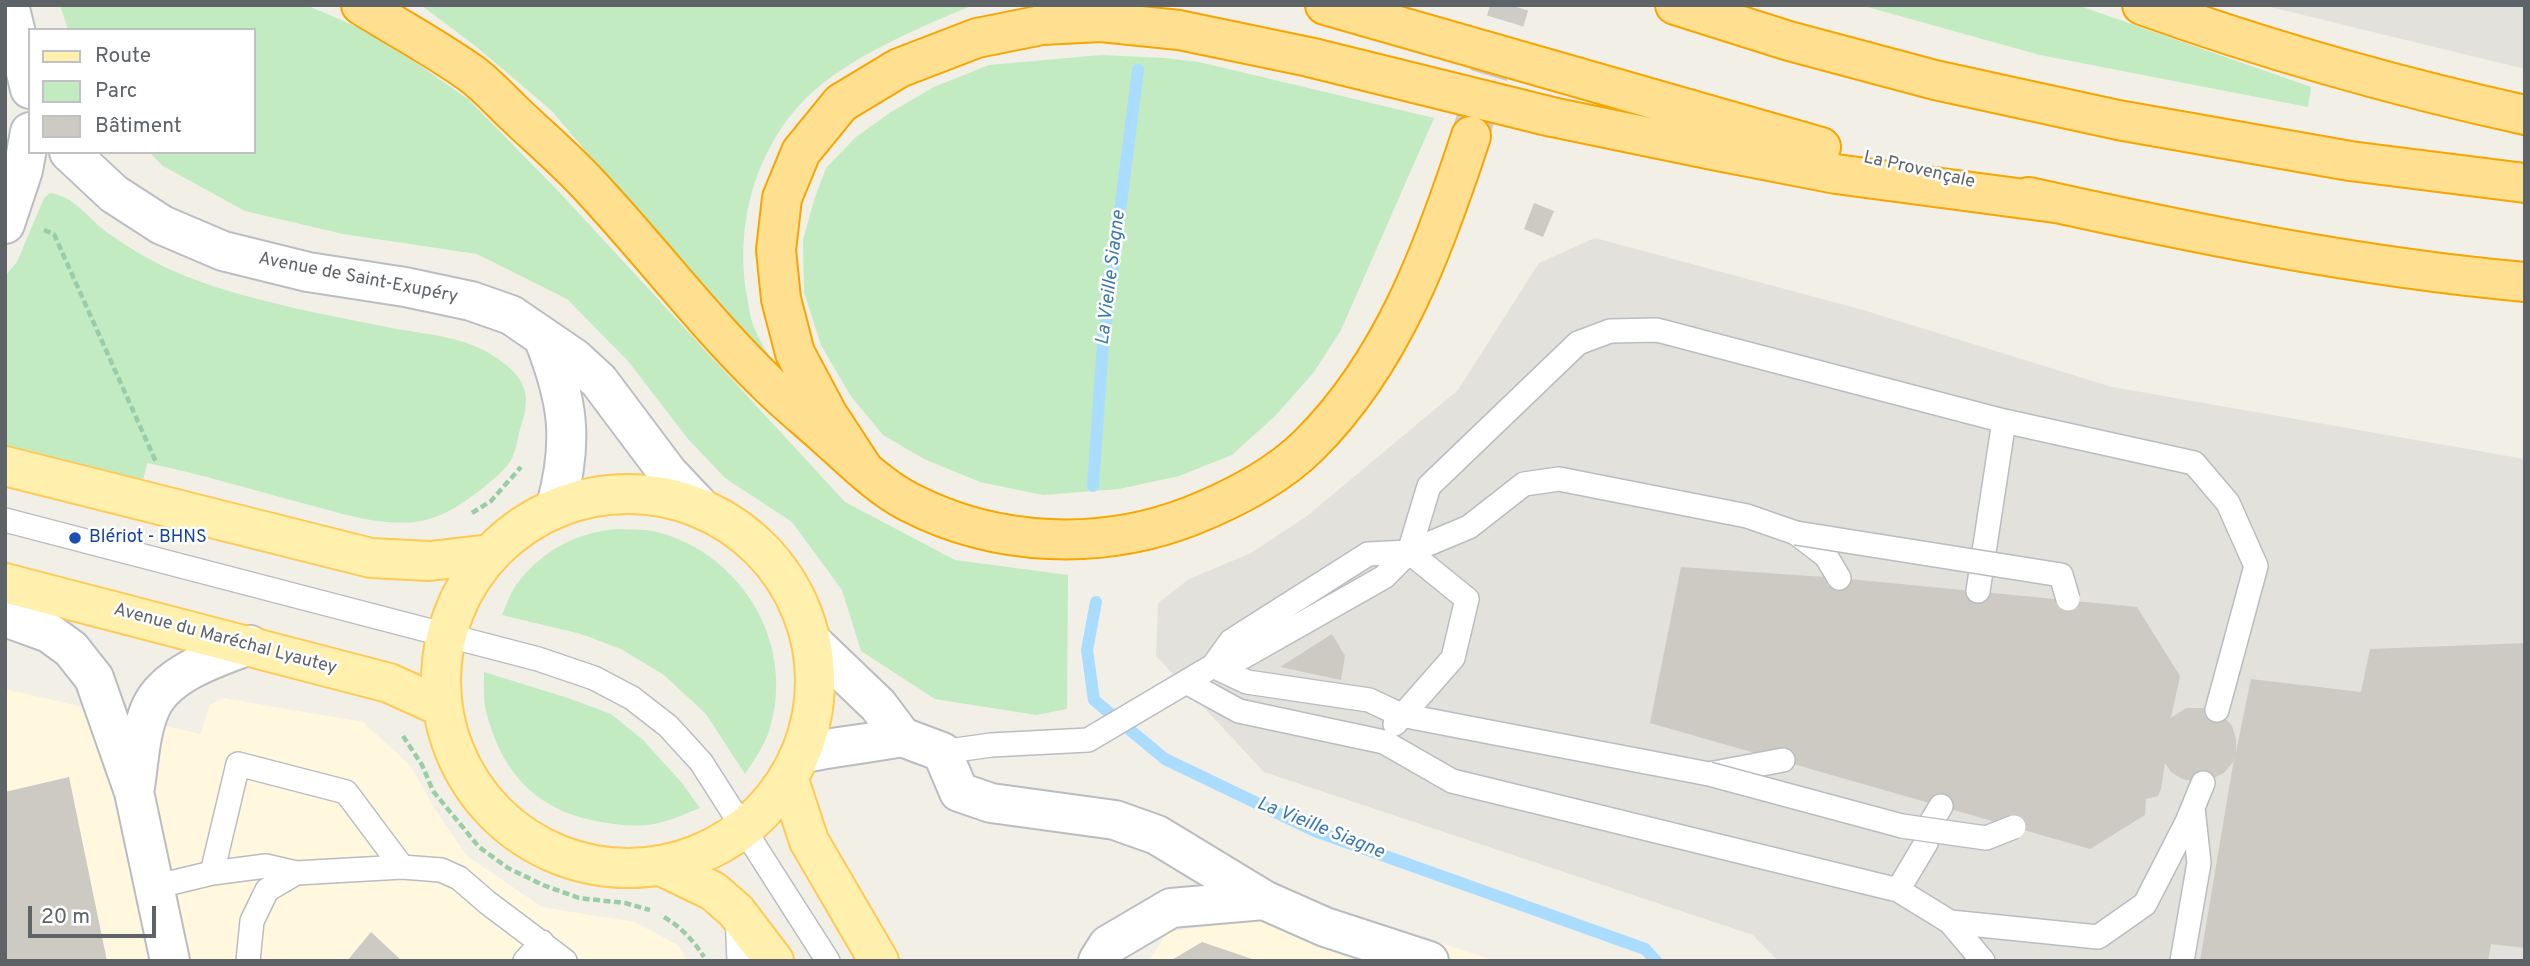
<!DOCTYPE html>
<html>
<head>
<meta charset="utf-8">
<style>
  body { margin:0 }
  #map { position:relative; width:2530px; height:966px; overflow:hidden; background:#f2efe7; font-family:Overpass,sans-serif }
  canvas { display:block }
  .frame { position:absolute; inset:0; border:7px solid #5e6368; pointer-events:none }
  .legend { position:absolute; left:28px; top:28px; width:228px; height:126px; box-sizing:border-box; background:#fff; border:2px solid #bfc1c3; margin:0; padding:9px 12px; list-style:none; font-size:21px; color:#5e6368 }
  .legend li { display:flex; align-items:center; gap:14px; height:35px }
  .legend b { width:35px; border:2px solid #bfc1c3 }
  .scale { position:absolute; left:28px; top:906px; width:128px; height:32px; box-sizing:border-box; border:4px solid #5e6368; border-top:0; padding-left:9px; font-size:21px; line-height:24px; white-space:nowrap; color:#5e6368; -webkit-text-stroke:5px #fff; paint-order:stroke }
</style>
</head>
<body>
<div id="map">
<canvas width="2530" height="966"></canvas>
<div class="frame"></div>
<ul class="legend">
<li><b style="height:9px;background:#fff0ae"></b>Route</li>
<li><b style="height:19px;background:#c2ebc2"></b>Parc</li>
<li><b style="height:19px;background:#cdcac4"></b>Bâtiment</li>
</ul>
<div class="scale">20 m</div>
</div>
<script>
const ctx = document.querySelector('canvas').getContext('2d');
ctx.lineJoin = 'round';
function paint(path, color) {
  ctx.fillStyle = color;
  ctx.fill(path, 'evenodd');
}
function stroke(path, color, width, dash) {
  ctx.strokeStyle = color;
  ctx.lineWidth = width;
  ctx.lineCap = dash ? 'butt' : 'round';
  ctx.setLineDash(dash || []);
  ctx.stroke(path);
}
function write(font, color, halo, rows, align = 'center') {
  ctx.font = font + ' Overpass,sans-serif';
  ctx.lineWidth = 5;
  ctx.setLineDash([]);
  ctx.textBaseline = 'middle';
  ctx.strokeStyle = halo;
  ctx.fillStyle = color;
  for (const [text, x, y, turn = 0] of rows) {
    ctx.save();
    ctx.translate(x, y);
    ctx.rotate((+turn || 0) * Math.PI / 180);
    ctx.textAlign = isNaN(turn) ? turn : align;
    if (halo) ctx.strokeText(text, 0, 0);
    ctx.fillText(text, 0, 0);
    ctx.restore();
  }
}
paint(new Path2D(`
  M5,689L200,734L210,705L223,698L363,722L411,766L434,808L467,856L542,907L634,922L678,945L687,961H5Z
  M1332,909L1497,961H1149L1167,932Z`), '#fff7de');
paint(new Path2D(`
  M2262,5H2525V69Z
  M1595,238L1863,310L2112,387L2525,459V961H1778L1753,935L1264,772L1156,656L1158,603L1189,579L1251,553L1307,516L1458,390L1539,263Z`), '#e2e1db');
paint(new Path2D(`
  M60,5H306L374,34L468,99L562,195L845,502L955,560L1068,575L1067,709L1036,715L935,699L861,651L842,590L792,522L725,478L688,439L628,361L567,299L477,254L343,234L245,211L163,166L149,152H254V30H68Z
  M421,5H973C921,27 867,49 822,84C760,133 733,219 747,296C749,306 750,318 754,327C761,345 773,362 782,378L613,184L552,111L478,48Z
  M1860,5H2077L2311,87L2308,107L2040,55Z
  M1101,55L1164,58L1199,62L1434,118L1341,330L1314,372L1276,415L1232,455L1179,476L1119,489L1043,495L980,482L924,459L883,435L850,395L821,345L804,292L803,240L814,200L826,168L856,137L891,112L934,87L989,65Z
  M50,193C74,196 87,217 105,231C132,250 162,268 193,279C255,302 322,314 387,327C425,335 465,335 498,359C525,377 532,395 521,426C518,435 517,446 513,456C508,468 494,479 484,487C464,503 441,519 415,522C379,526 340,513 306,504C253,490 201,474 147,463L142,485L5,451V276L17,262L44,198Z
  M621,529C631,530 643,529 653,531C740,551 796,642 770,728C765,745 754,760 745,774L706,714L664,675L621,649L581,634L502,615C506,606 510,594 516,585C542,550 578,531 621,529Z
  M484,672L568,698L611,714L643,740L682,783L700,808C685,814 670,821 654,824C637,827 618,825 601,822C539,812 503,775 487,715C483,702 484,686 484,672Z`), '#c2ebc2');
stroke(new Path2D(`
  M1093,486L1103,344L1138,70
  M1096,602L1087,650L1094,700L1165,759L1315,831L1645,949L1656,961`), '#a9dcff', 12);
paint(new Path2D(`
  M1534,203L1554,211L1543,237L1524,229Z
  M1681,567L1839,578L2137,607L2180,676L2171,718L2186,708H2210L2225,718L2232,726L2236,739V752L2251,679L2361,692L2370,649L2525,643V948L2491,944L2488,961H2200L2235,753L2233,762L2224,773L2203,783L2182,779L2171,772L2165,763L2161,789L2158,796L2146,799L2145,815L2090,849L1650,723Z
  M1332,634L1345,656L1341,680L1280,667Z
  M69,777L107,961H5V792Z
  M371,932L402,961H347Z
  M1202,942L1255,960V961H1170Z`), '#cdcac4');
stroke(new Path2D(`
  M1472,130L1510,5`), '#cdccc7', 38, [38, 19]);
const service = new Path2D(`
  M5,520L538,659L594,678L632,698L668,726L701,762L828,961
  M1978,591L2004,421
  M1213,666L1231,641L1368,554L1409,552L1469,527L1524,484L1559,479L1747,516L1796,533L1826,556L1839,578
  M1213,666L1247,682L1369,700L1401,715L1709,774L1783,760
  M1186,682L1239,711L1384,742L1452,781L1898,890L1950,922L1983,961
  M1395,724L1453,658L1467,599L1409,552
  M942,752L991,745L1088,740L1213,666L1243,657L1384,577L1409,552L1429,486L1578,343L1610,331L1657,330L2004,421L2194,463L2228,503L2256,566L2217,710
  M212,873L238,764L346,792L402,867
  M154,887L212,873L266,866L296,873L402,867L441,870L459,878L488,903L565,961
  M1898,890L1926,843L1932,821L1941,806
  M737,914L739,961
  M1950,922L2098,937L2145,904L2187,822L2203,783
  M248,961L252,921L267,890L296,873
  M525,961L542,942
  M2182,961L2199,863L2193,808`);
const minor = new Path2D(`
  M5,617L49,633L71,649L94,678L134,792L170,961
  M811,641L878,705L902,737
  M902,737L942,752L959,792L991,803L1115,820L1157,835L1264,900L1325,927L1429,961
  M801,754C835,746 868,744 902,737
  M135,787C139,761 140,731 151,707C167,673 217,657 250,645
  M1098,961L1108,945L1171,908L1264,900`);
const secondary = new Path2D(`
  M9,5L30,89
  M69,152L114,194L162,225L223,251L308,272L405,287L471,301L511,315L574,358L599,381L668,473L702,509
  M5,224L23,170L30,132
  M543,337C568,400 574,440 556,506`);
const primary = new Path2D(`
  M5,466L371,558L430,561L490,554
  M441 681a187 187 0 1 1 374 0a187 187 0 1 1-374 0Z
  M5,583L389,683L442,707
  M788,777L809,841L879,961
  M659,865L713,891L736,911L774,961`);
const motorway = new Path2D(`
  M361,5C398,28 437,49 472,74C488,86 502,102 517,116C541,139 566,160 589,185C650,250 704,322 768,384C786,402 806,418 825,435C851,458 878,486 909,502C996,547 1101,551 1191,516C1231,500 1278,476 1309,445C1393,362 1435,246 1471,136
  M1325,5L1821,147
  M1675,5L1789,41L1935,80L2118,120L2350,161L2525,183
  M2142,5C2267,50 2394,86 2525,115
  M2029,197C2192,233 2358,267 2525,282
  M864,470L828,415L795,353L781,299L776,250L782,198L801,152L841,103L899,68L977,38L1042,25L1101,22L1179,30L1309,57L1552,117L1712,150L1836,174L2055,203`);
stroke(service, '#b9bdc1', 26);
stroke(minor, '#b9bdc1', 42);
stroke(secondary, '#babec3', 42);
stroke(primary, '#ffca53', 42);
stroke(motorway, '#f8a500', 42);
stroke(new Path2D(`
  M44,230L54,234L156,462
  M472,513L491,501L521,467
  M403,736L422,765L433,791L479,847L508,868L543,885L579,898L625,903L650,910
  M664,917C681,927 693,940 704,957`), '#99cda7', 4.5, [7, 3.5]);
stroke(service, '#fff', 23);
stroke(minor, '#fff', 38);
stroke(secondary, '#fff', 38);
stroke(primary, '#fff0ae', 38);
stroke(motorway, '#ffe090', 38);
const serviceBridge = new Path2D(`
  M1796,533L2061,575L2068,599
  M1709,774L1902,826L1986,838L2014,827`);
stroke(serviceBridge, '#b9bdc1', 26, []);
stroke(serviceBridge, '#fff', 23);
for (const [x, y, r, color] of [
  [75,538,7,"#1a4fb4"]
]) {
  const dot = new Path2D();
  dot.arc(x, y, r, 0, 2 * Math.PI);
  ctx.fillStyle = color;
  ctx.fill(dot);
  stroke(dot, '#fff', 2.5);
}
write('18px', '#5e6368', '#fff', [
  ["La Provençale",1919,171,13],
  ["Avenue de Saint-Exupéry",358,279,11],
  ["Avenue du Maréchal Lyautey",225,640,15]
]);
write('18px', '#164399', '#fff', [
  ["Blériot - BHNS",89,538]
], 'left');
write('italic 19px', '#3877b2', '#fff', [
  ["La Vieille Siagne",1112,278,-83],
  ["La Vieille Siagne",1320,829,22]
]);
</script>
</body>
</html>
